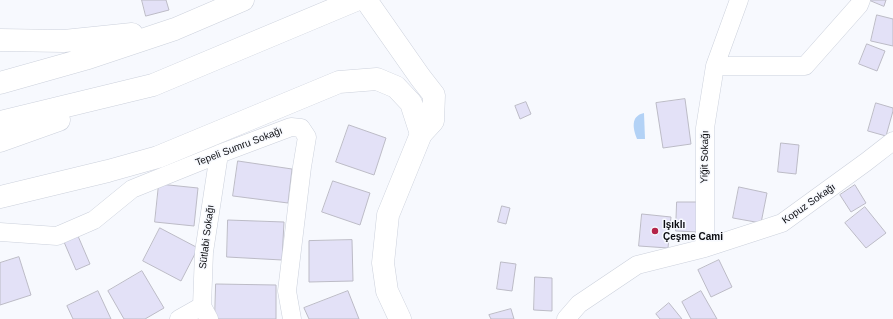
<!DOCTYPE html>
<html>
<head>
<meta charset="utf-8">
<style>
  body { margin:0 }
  canvas { display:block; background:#f7f9fe }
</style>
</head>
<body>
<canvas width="893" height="319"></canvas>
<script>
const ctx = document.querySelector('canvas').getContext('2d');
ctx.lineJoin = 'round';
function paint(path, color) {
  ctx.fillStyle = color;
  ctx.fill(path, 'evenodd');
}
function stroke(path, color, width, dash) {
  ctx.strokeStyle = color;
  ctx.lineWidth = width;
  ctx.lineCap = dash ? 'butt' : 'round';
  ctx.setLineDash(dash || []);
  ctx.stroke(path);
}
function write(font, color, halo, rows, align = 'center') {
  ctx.font = font + ' Arial,sans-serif';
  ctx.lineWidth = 3;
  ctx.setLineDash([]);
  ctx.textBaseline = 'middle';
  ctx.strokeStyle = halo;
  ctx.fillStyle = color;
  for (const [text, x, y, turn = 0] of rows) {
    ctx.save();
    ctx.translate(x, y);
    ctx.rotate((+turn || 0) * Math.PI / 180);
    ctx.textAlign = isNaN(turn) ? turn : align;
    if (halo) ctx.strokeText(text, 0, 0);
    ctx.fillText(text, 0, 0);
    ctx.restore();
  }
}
paint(new Path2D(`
  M644,113L645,139H637C633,129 630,116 644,113Z`), '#b3d2f6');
const building = new Path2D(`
  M142,0H166L169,10L146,16Z
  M869,0H886L884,6Z
  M877,15L893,19V46L871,41Z
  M867,44L885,51L877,71L859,64Z
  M685,99L691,144L663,148L656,103Z
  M526,102L531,114L520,119L515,106Z
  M876,103L893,108V111L886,136L868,131Z
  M349,125L386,138L374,175L336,162Z
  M781,143L799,145L796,174L778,172Z
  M238,161L292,169L288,203L233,196Z
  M333,181L370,193L360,225L322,212Z
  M159,184L198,188L194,226L155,222Z
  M855,185L866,203L851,212L840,195Z
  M739,187L767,193L761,223L733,218Z
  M677,202H699L698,232L676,231Z
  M502,206L510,208L506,224L498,222Z
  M865,207L886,233L866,248L845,223Z
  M642,214L671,217L668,248L639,246Z
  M228,220L284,222L282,260L227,257Z
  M160,228L198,248L181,281L143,261Z
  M78,236L90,264L76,270L64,242Z
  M352,240L353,281L309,282V241Z
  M19,257L31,295L0,305V263Z
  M719,260L732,287L711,297L698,270Z
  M501,262L516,264L512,291L497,289Z
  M142,271L164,308L145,319H124L108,291Z
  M535,277L552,278V311L534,310Z
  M216,284L276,285V319H215Z
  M98,291L111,319H73L67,306Z
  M348,291L359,319H309L304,308Z
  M701,291L717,319H691L682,302Z
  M669,303L682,319H660L656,314Z
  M511,309L514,319H491L489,315Z`);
paint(building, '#e3e1f7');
stroke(building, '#bcbbc6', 1);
const minor = new Path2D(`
  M715,66L739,0
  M0,232L57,236L94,220L132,189L219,154L291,127L301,128L307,137L302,167L287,291L292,319
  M705,248V128L715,66H805L859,5L861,0
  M179,319L202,306
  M209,319L202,306L204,252L219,154
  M566,319L579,304L637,265L705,248L782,223L866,162L893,141`);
const primary = new Path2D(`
  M400,319L387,291L383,263L388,215L421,134`);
const trunk = new Path2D(`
  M366,0L420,77L434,95L433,121L421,134
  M0,40L64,41L132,34
  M0,83L85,59L175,29L243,0
  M0,122L153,85L356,0
  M0,141L59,120
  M0,197L108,171L158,157L339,82L377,79L396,87L411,103L421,134`);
stroke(minor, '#ccd1dc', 19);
stroke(primary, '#ccd1dc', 23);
stroke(trunk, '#ccd1dc', 23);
stroke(minor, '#fff', 18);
stroke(primary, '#fff', 22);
stroke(trunk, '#fff', 22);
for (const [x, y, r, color] of [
  [655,231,4,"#b42349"]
]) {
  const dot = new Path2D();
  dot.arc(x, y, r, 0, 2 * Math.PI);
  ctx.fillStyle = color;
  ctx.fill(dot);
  stroke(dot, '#f7f9fe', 1.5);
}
write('10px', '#0b0c10', '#f7f9fe', [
  ["Tepeli Sumru Sokağı",239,147,-21],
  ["Yiğit Sokağı",705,157,-89],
  ["Kopuz Sokağı",809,204,-35],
  ["Sütlabi Sokağı",207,237,-83]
]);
write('bold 10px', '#0b0c10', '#f7f9fe', [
  ["Işıklı",663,225],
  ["Çeşme Cami",663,237]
], 'left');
</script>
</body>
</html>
